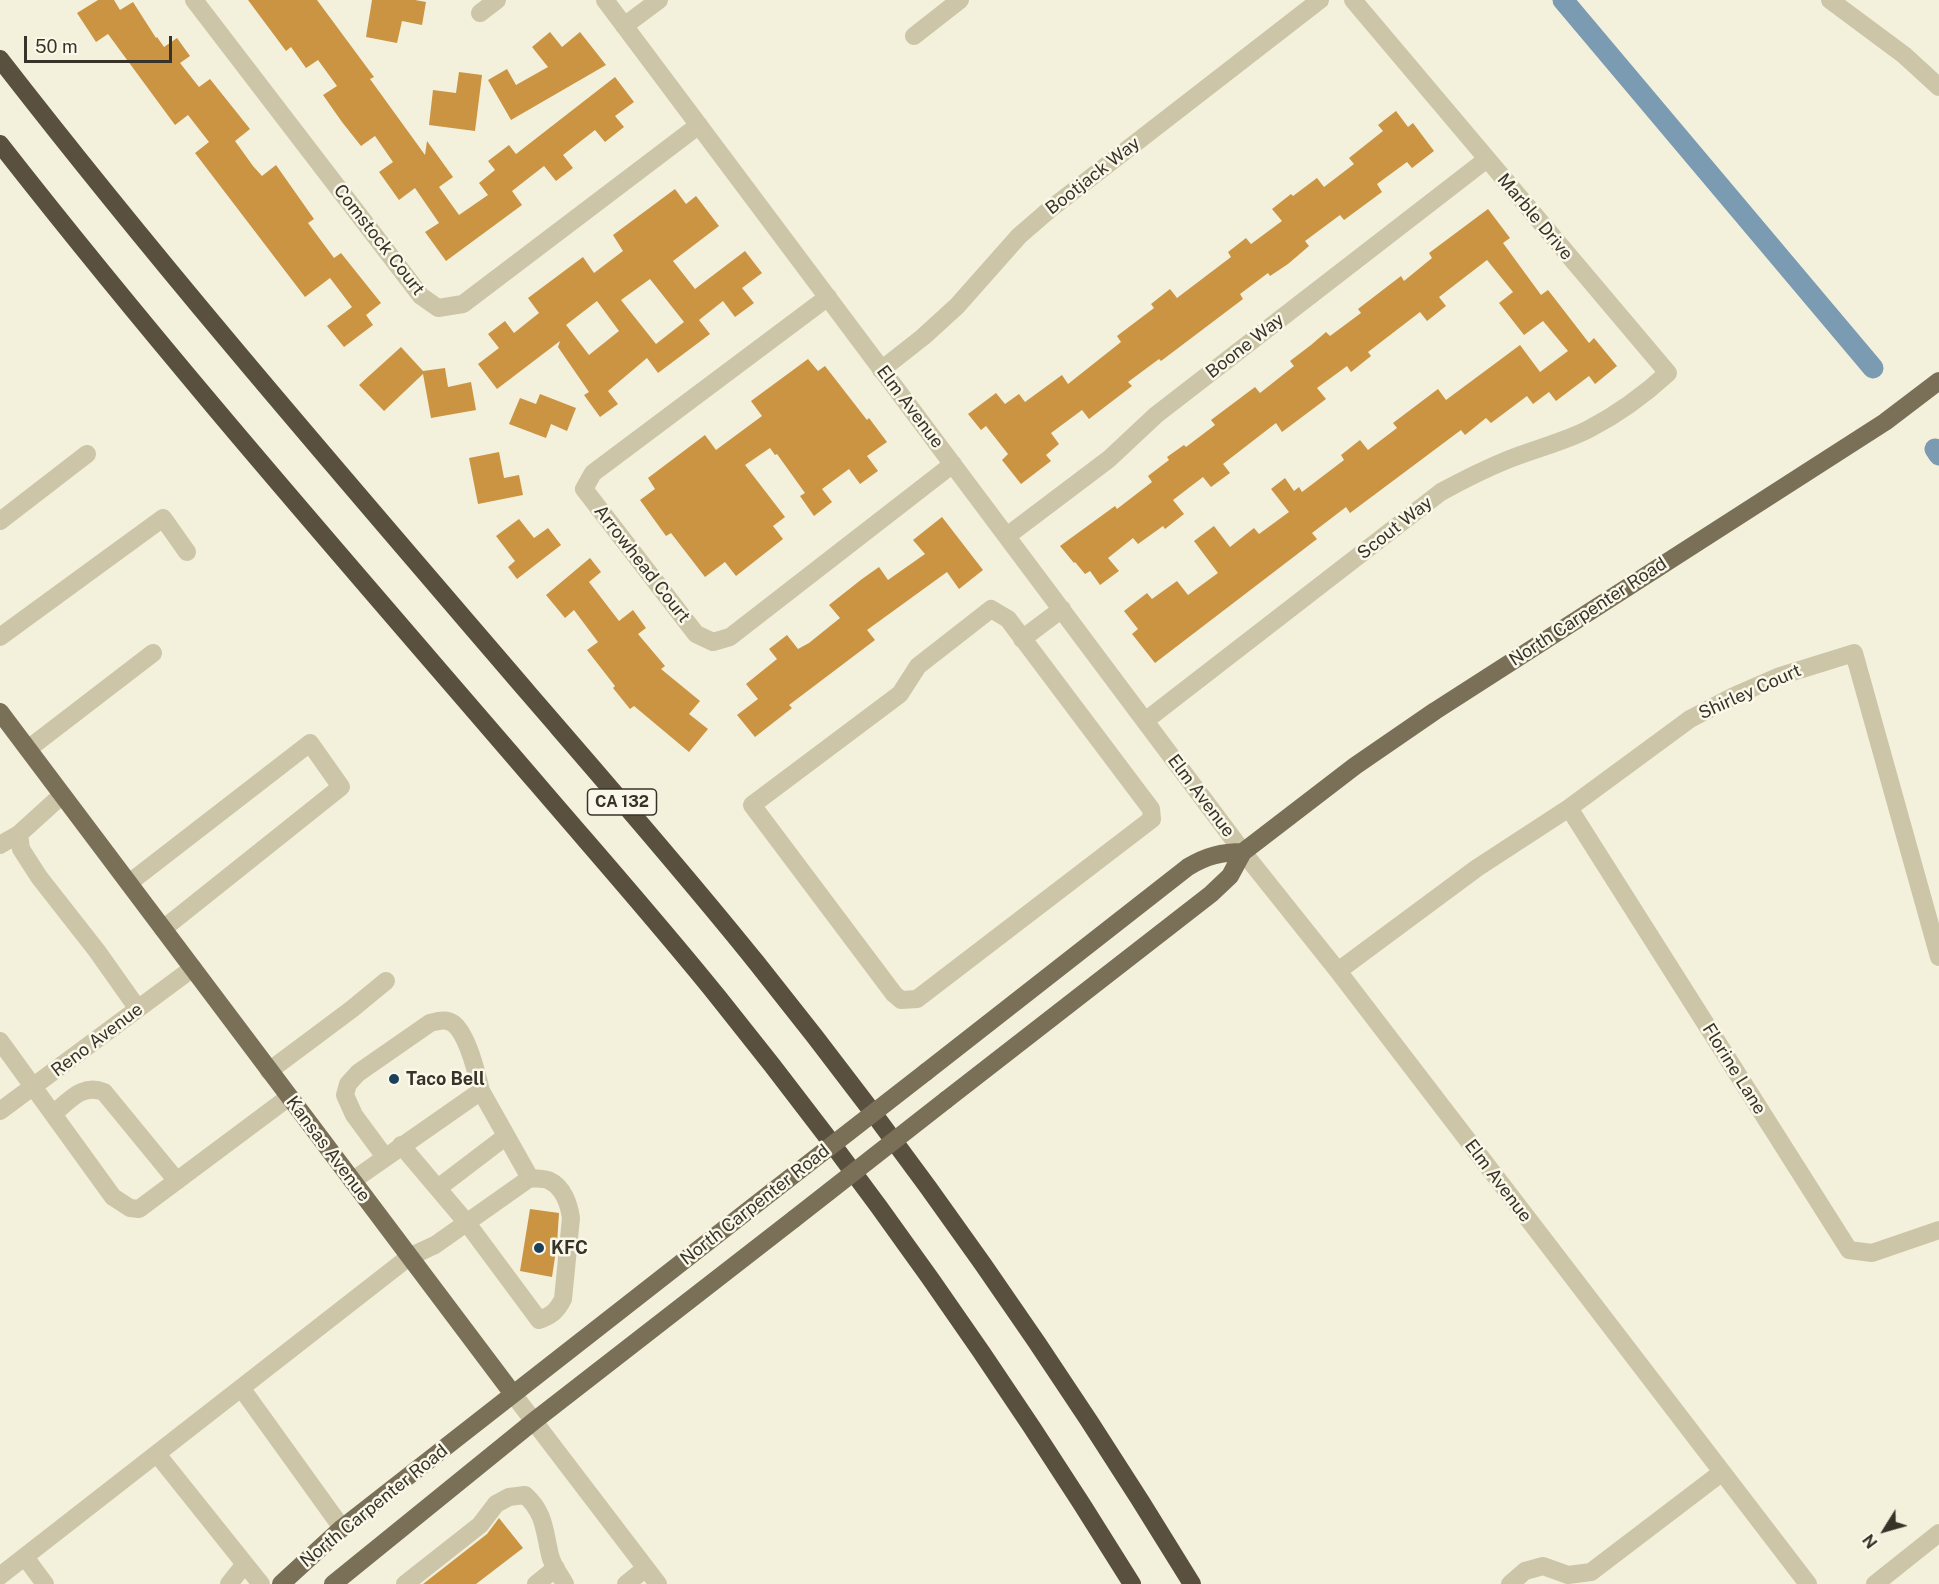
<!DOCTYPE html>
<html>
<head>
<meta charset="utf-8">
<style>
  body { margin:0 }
  #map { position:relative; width:1939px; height:1584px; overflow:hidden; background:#f3f0dc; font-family:"Public Sans",sans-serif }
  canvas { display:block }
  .north { position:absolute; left:1855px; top:1500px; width:60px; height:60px; -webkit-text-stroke:4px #faf8e9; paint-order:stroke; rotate:233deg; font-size:16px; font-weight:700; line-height:24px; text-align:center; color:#383328 }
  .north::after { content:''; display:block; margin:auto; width:21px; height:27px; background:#383328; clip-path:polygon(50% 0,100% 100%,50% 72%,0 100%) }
  .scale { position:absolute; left:24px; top:36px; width:148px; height:27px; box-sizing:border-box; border:3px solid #383328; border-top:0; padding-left:8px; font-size:18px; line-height:21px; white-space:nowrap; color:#383328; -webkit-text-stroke:4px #faf8e9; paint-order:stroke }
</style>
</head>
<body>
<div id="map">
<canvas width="1939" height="1584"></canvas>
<div class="north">N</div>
<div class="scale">50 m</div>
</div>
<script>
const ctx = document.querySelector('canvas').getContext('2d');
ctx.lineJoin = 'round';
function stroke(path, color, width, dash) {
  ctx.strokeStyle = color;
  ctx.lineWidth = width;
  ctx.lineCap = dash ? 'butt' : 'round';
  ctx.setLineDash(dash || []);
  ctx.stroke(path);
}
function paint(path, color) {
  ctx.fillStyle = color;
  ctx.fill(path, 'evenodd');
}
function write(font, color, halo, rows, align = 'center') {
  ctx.font = font + ' "Public Sans",sans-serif';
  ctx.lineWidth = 5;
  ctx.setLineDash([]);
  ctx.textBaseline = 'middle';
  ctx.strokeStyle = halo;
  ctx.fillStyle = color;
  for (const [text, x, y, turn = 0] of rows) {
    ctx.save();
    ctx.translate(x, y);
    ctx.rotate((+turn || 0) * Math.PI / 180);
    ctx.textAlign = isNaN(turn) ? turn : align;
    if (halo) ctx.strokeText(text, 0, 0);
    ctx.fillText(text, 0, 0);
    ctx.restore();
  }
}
stroke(new Path2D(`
  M1563,0L1873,368
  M1935,449L1939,455`), '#7a9bb1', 21);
paint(new Path2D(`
  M98,0H114L120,10L133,2L156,38L157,37L164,47L177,38L190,56L180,63L199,87L210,79L250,129L235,141L253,166L262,176L276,165L314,219L308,223L334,258L341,253L381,303L366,315L373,325L344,347L327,326L352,307L330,278L305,297L195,153L209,142L188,115L175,125L108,34L96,42L77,13Z
  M248,0H317L374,77L370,79L425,155L427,141L453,177L439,187L459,215L488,195L479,183L495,170L488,161L509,145L516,154L615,77L634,102L615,116L624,127L605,142L595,130L563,155L573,168L556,181L544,166L512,191L522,205L446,261L425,232L439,223L415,188L399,200L379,172L393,162L375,136L361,146L342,122L323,95L337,86L318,60L306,68L291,47L286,51Z
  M372,0H415L426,2L422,25L402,21L397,43L366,37Z
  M550,32L562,47L580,32L606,65L511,120L488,80L507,69L516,85L548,67L532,47Z
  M459,72L482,75L475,131L429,125L433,90L456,93Z
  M1396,111L1408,127L1413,123L1434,151L1412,168L1407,162L1377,184L1382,192L1344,220L1340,215L1305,241L1309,246L1288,264L1270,276L1268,273L1240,294L1243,299L1161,361L1159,359L1128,382L1132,386L1089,419L1082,410L1051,433L1059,444L1046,455L1051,461L1021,484L1002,460L1008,454L986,426L981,430L968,414L996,393L1005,404L1019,394L1025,402L1062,375L1068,384L1121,342L1117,336L1154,308L1151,304L1170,289L1177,298L1231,257L1228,252L1246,238L1251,244L1282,221L1272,209L1291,194L1293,196L1317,178L1324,187L1354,164L1349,158L1383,131L1378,125Z
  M675,189L686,204L696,196L719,226L673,261L695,289L745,251L762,273L742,288L754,303L735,317L723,301L699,320L710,334L658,373L647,358L608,391L618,404L600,417L584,395L589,392L558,347L560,341L497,389L478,364L499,348L488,334L505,321L514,333L539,313L528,298L583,257L594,273L623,251L613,235ZM650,279L684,322L656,344L621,300ZM597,301L619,331L589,355L566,325Z
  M1488,209L1510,238L1503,243L1541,295L1548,290L1589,343L1594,338L1617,366L1595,384L1589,376L1556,401L1549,392L1533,404L1527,396L1491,423L1486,418L1465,435L1461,430L1350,513L1346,507L1312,533L1317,539L1155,663L1132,634L1138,629L1124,611L1147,593L1152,599L1177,581L1188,595L1218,573L1194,541L1214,526L1230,547L1254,528L1259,534L1289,512L1271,489L1285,478L1294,491L1299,487L1302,492L1344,460L1341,455L1360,440L1368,450L1397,428L1393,423L1438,389L1446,400L1520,345L1540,372L1568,351L1543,321L1524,335L1499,303L1513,292L1487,260L1439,297L1446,306L1427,321L1420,312L1368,352L1371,356L1351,372L1347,366L1317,388L1326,399L1282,432L1276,423L1223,464L1230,473L1211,487L1203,477L1173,500L1184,514L1165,529L1163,526L1138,544L1133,538L1108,558L1119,571L1100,585L1090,571L1085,574L1075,562L1074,563L1060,546L1115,506L1117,509L1152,482L1148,476L1169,460L1167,457L1184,445L1186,447L1215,425L1211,420L1255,387L1260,393L1294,366L1290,361L1311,345L1326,332L1330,336L1361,313L1358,309L1401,276L1404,281L1432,258L1429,253Z
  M401,347L423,371L445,368L448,387L471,382L476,410L431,418L423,374L384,411L359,385Z
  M808,359L818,371L825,366L867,420L869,418L887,442L867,456L878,471L860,484L849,469L822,489L832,502L814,516L800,496L805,493L777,454L775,455L770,448L745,465L785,517L773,526L783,539L736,576L725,562L705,577L671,533L666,536L640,500L655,489L648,478L705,435L716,450L762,416L751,401Z
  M540,394L576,408L567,431L551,424L546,438L509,424L520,398L536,404Z
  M499,452L504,478L519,475L523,495L478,504L469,458Z
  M942,517L983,570L959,589L947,572L867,630L875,640L789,705L792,708L755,737L737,715L758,699L746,684L777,659L769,649L787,635L798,649L809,643L840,618L829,605L862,579L879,567L888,580L925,554L913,540Z
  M519,519L534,538L548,528L561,545L517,579L508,567L515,561L496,536Z
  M590,558L601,572L589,582L619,621L633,610L646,628L638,634L665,666L661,669L700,701L689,714L708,729L689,752L634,706L630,709L613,688L615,686L587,650L598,642L574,610L565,618L546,595Z
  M530,1209L559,1213L557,1244L552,1277L520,1271Z
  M499,1518L523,1548L476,1584H423L487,1534Z`), '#ca9443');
stroke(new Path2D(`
  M194,0L421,296L438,308L463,304L699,125
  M605,0L1243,852L1338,971L1808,1584
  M1830,0L1904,55L1939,87
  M480,13L497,0
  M624,26L659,0
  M914,36L960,0
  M828,297L593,473L584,489L696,634L713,642L730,637L953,464
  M881,370L923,337L957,306L1019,236L1049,210L1320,0
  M0,521L87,454
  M1007,536L1109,459L1156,415L1487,159
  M991,609L1008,619L1151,809L1152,819L917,999L901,1000L894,994L752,805L900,694L918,666Z
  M0,637L163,518L187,552
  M1022,639L1062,609
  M1145,721L1441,492C1463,480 1485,469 1507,460C1534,449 1564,442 1589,429C1618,414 1644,395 1668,373L1353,0
  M28,749L153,653
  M62,795L19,834L21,849L39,877L97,951L138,1009
  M1569,808L1849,1250L1872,1253L1939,1230
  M0,845L19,834
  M129,883L310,743L341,787L163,929
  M1338,971L1477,868L1569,808L1690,719L1734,696L1780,676L1854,653L1939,957
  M0,1041L113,1197L130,1208L139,1209L289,1097
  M269,1071L352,1009L386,981
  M0,1111L193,968
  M53,1114C69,1101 82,1083 104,1092L177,1181
  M401,1145L467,1223L539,1320C551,1316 557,1311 563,1299L571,1218C569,1204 563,1187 550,1181C545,1178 536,1179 530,1178
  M385,1157L354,1115L345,1095L348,1084L358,1073L430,1023C438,1021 446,1018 454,1024C468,1036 477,1074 481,1091
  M438,1188L505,1137
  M242,1389L342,1528
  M513,1394L658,1584
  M157,1454L261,1584
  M25,1557L45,1584
  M0,1576L409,1257L435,1245L530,1178L481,1091L352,1181
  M229,1584L244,1565
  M405,1584L480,1525L496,1504L509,1497L525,1495C545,1513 544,1530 550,1555C552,1565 560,1575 565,1584
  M536,1584L556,1568
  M626,1584L646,1568
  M1510,1584L1525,1571L1543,1566L1568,1575L1591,1572L1721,1473
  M1875,1584L1939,1533`), '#ccc5a7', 18);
stroke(new Path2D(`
  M0,712L513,1394
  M926,1072L1188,867C1206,856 1222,852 1243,852
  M946,1100L1211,894L1230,876L1243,852L1355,766L1435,711L1885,422L1939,381
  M281,1584L342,1528L773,1191
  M333,1584L534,1421L794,1219`), '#7a7058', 18);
stroke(new Path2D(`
  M0,59C169,277 350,485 530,695C606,783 683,871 756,962C915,1160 1060,1367 1192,1584
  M0,144C172,364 357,574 539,786C599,856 660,925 718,997C868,1183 1006,1380 1132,1584`), '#59503f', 18);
stroke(new Path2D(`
  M773,1191L926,1072
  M794,1219L946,1100`), '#7a7058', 18);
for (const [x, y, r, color] of [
  [394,1079,6,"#1c405b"],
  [539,1248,6,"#1c405b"]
]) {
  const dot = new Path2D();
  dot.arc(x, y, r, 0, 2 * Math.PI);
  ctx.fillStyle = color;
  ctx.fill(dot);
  stroke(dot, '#faf8e9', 2);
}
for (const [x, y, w] of [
  [622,802,69]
]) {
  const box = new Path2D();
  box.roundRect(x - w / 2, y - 13, w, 26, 4.5);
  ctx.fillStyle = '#faf8e9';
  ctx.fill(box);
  stroke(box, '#383328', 1.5);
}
write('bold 16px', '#383328', null, [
  ["CA 132",622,802]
]);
write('18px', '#383328', '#faf8e9', [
  ["Bootjack Way",1093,176,-38],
  ["Marble Drive",1535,217,50],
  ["Comstock Court",379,240,52],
  ["Boone Way",1245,346,-38],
  ["Elm Avenue",910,407,53],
  ["Scout Way",1395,528,-38],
  ["Arrowhead Court",642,564,52],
  ["North Carpenter Road",1588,612,-33],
  ["Shirley Court",1750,692,-24],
  ["Elm Avenue",1201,796,53],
  ["Reno Avenue",97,1040,-37],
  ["Florine Lane",1734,1069,58],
  ["Kansas Avenue",328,1149,53],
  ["Elm Avenue",1498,1181,53],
  ["North Carpenter Road",755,1205,-38],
  ["North Carpenter Road",374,1506,-39]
]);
write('bold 18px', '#383328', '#faf8e9', [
  ["Taco Bell",406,1079],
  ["KFC",551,1248]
], 'left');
</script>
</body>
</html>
